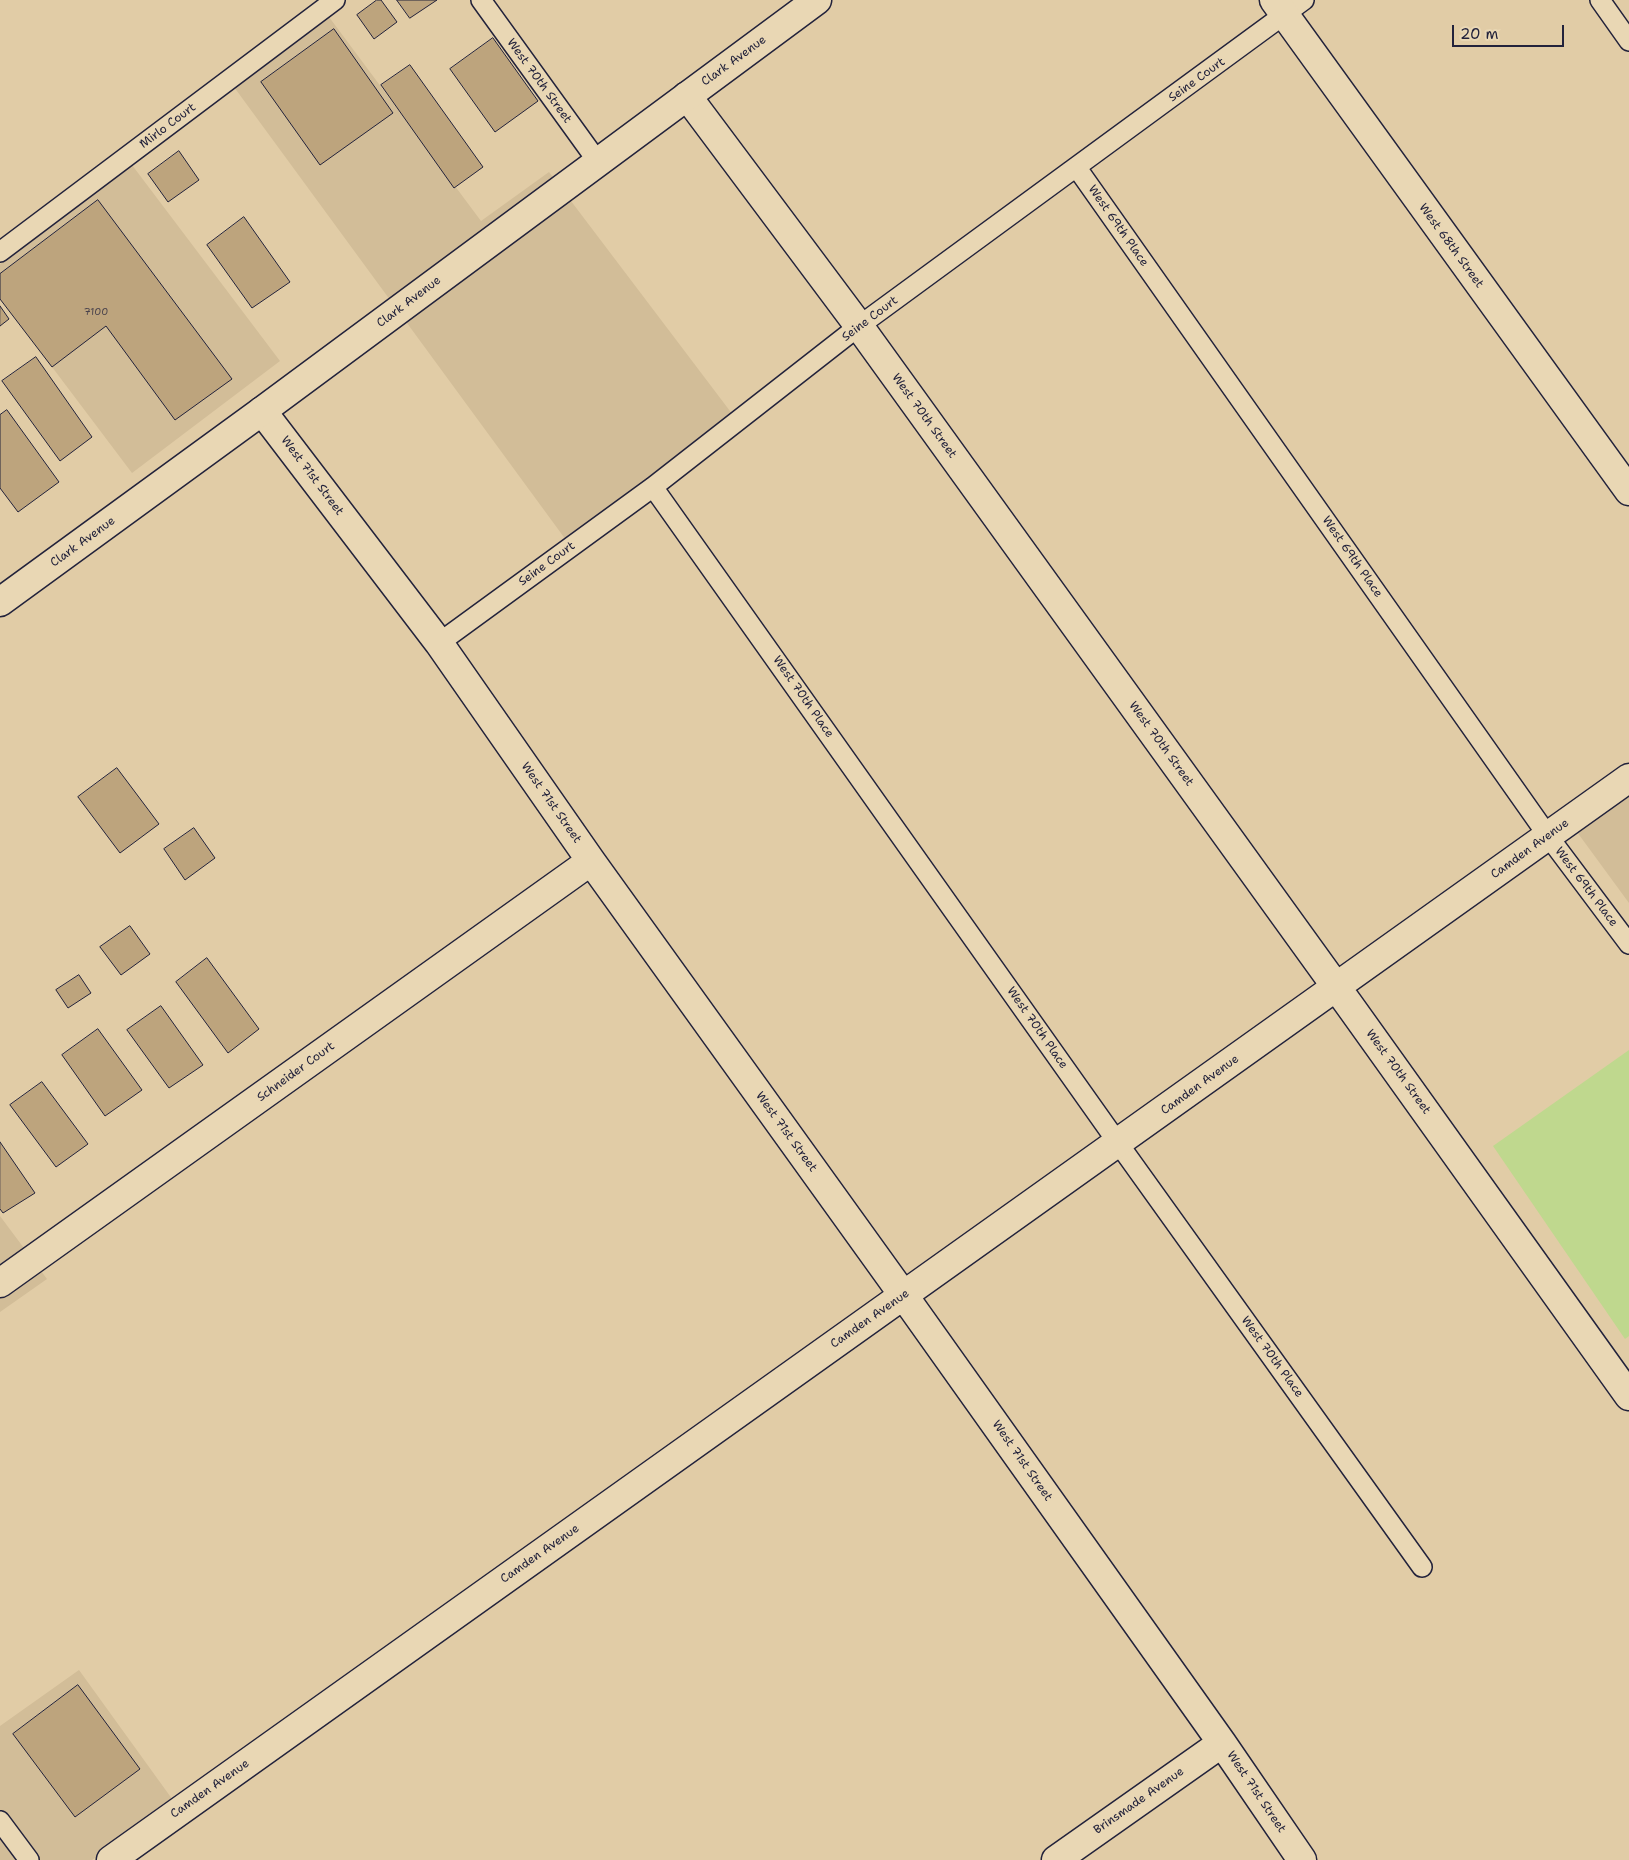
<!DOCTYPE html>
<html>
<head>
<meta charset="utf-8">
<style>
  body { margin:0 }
  #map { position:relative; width:1629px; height:1860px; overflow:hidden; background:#e1cca6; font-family:"Shantell Sans",sans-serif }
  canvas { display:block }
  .scale { position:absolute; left:1452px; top:25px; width:112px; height:22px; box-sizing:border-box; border:2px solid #22223b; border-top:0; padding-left:6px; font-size:15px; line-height:18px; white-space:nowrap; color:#22223b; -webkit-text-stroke:4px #e9d7b4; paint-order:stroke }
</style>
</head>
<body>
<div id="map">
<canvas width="1629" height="1860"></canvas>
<div class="scale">20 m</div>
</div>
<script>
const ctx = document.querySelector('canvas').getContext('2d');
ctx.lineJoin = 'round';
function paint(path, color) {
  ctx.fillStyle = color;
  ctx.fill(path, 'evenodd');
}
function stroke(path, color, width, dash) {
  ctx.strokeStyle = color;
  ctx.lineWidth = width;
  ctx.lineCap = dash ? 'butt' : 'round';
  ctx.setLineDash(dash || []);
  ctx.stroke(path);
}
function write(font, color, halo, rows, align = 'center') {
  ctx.font = font + ' "Shantell Sans",sans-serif';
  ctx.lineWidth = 4.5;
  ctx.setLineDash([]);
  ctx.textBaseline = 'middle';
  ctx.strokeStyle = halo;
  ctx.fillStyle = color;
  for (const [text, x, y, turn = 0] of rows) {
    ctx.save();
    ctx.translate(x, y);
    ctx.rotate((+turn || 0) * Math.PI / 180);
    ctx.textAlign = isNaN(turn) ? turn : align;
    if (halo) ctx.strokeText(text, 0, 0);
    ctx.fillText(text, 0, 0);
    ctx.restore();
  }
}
paint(new Path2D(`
  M329,17L481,221L549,172L733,415L566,540L234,87Z
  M132,165L280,361L132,473L0,298V264Z
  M1629,795V903L1577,832Z
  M0,1216L47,1279L0,1312Z
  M79,1670L175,1803L92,1860H0V1726Z`), '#d2bd98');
paint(new Path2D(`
  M1629,1050V1336L1625,1339L1493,1146Z`), '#bfd88e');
const building = new Path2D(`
  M377,0H381L397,22L374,39L357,15Z
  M397,0H437L410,18Z
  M334,29L393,113L320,165L261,82Z
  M493,38L538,101L495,132L450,69Z
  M410,65L483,167L454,188L381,85Z
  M179,151L199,180L168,202L148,174Z
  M98,200L232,379L175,420L106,326L52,367L0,299V274Z
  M244,217L290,282L252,308L207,245Z
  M0,306L9,319L0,326Z
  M36,357L92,437L60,461L2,381Z
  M7,410L59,482L18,512L0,488V415Z
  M117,768L159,824L120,853L78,797Z
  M194,828L215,858L185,880L164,849Z
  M130,926L150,954L121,975L100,947Z
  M207,958L259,1029L228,1053L176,982Z
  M79,975L91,993L68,1008L56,990Z
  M161,1006L203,1065L169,1088L127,1030Z
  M98,1029L142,1090L105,1116L62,1055Z
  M42,1082L88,1144L56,1167L10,1105Z
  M0,1142L35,1193L3,1213L0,1209Z
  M78,1685L140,1769L75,1817L13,1734Z`);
paint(building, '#bda47d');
stroke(building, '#22223b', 1);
const service = new Path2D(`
  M481,0L598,162
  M1600,0L1629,41
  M1077,168L1548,836L1629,944
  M0,252L335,0
  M653,487L1118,1143L1422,1567
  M439,643L653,487L859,326L1304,0
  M0,1821L29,1860`);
const minor = new Path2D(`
  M1274,0L1629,491
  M687,96L859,326L1350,1006L1629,1396
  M262,411L439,643L591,861L904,1296L1222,1743L1302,1860
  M0,1283L591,861
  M111,1860L1629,778
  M1056,1860L1222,1743`);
const tertiary = new Path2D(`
  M0,602L262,411L817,0`);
stroke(service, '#22223b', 22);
stroke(minor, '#22223b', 31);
stroke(tertiary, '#22223b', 31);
stroke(service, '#e9d7b4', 19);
stroke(minor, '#e9d7b4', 28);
stroke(tertiary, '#e9d7b4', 28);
write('10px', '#49424c', null, [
  ["7100",96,312]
]);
write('12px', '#22223b', '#e9d7b4', [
  ["Clark Avenue",734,61,-36],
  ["Seine Court",1197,80,-36],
  ["West 70th Street",539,81,54],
  ["Mirlo Court",168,126,-37],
  ["West 69th Place",1118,226,55],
  ["West 68th Street",1451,246,54],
  ["Clark Avenue",409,302,-37],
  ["Seine Court",870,319,-37],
  ["West 70th Street",924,416,54],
  ["West 71st Street",312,476,53],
  ["Clark Avenue",83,542,-36],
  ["West 69th Place",1352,557,55],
  ["Seine Court",547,564,-36],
  ["West 70th Place",803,697,55],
  ["West 70th Street",1161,744,54],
  ["West 71st Street",551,803,55],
  ["Camden Avenue",1530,849,-36],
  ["West 69th Place",1586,887,53],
  ["West 70th Place",1037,1028,55],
  ["Schneider Court",296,1072,-36],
  ["West 70th Street",1398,1072,54],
  ["Camden Avenue",1200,1085,-36],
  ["West 71st Street",786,1132,54],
  ["Camden Avenue",870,1319,-35],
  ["West 70th Place",1272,1357,54],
  ["West 71st Street",1022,1461,55],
  ["Camden Avenue",540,1554,-35],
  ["Camden Avenue",210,1789,-35],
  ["West 71st Street",1256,1792,56],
  ["Brinsmade Avenue",1139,1801,-35]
]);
</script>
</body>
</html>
